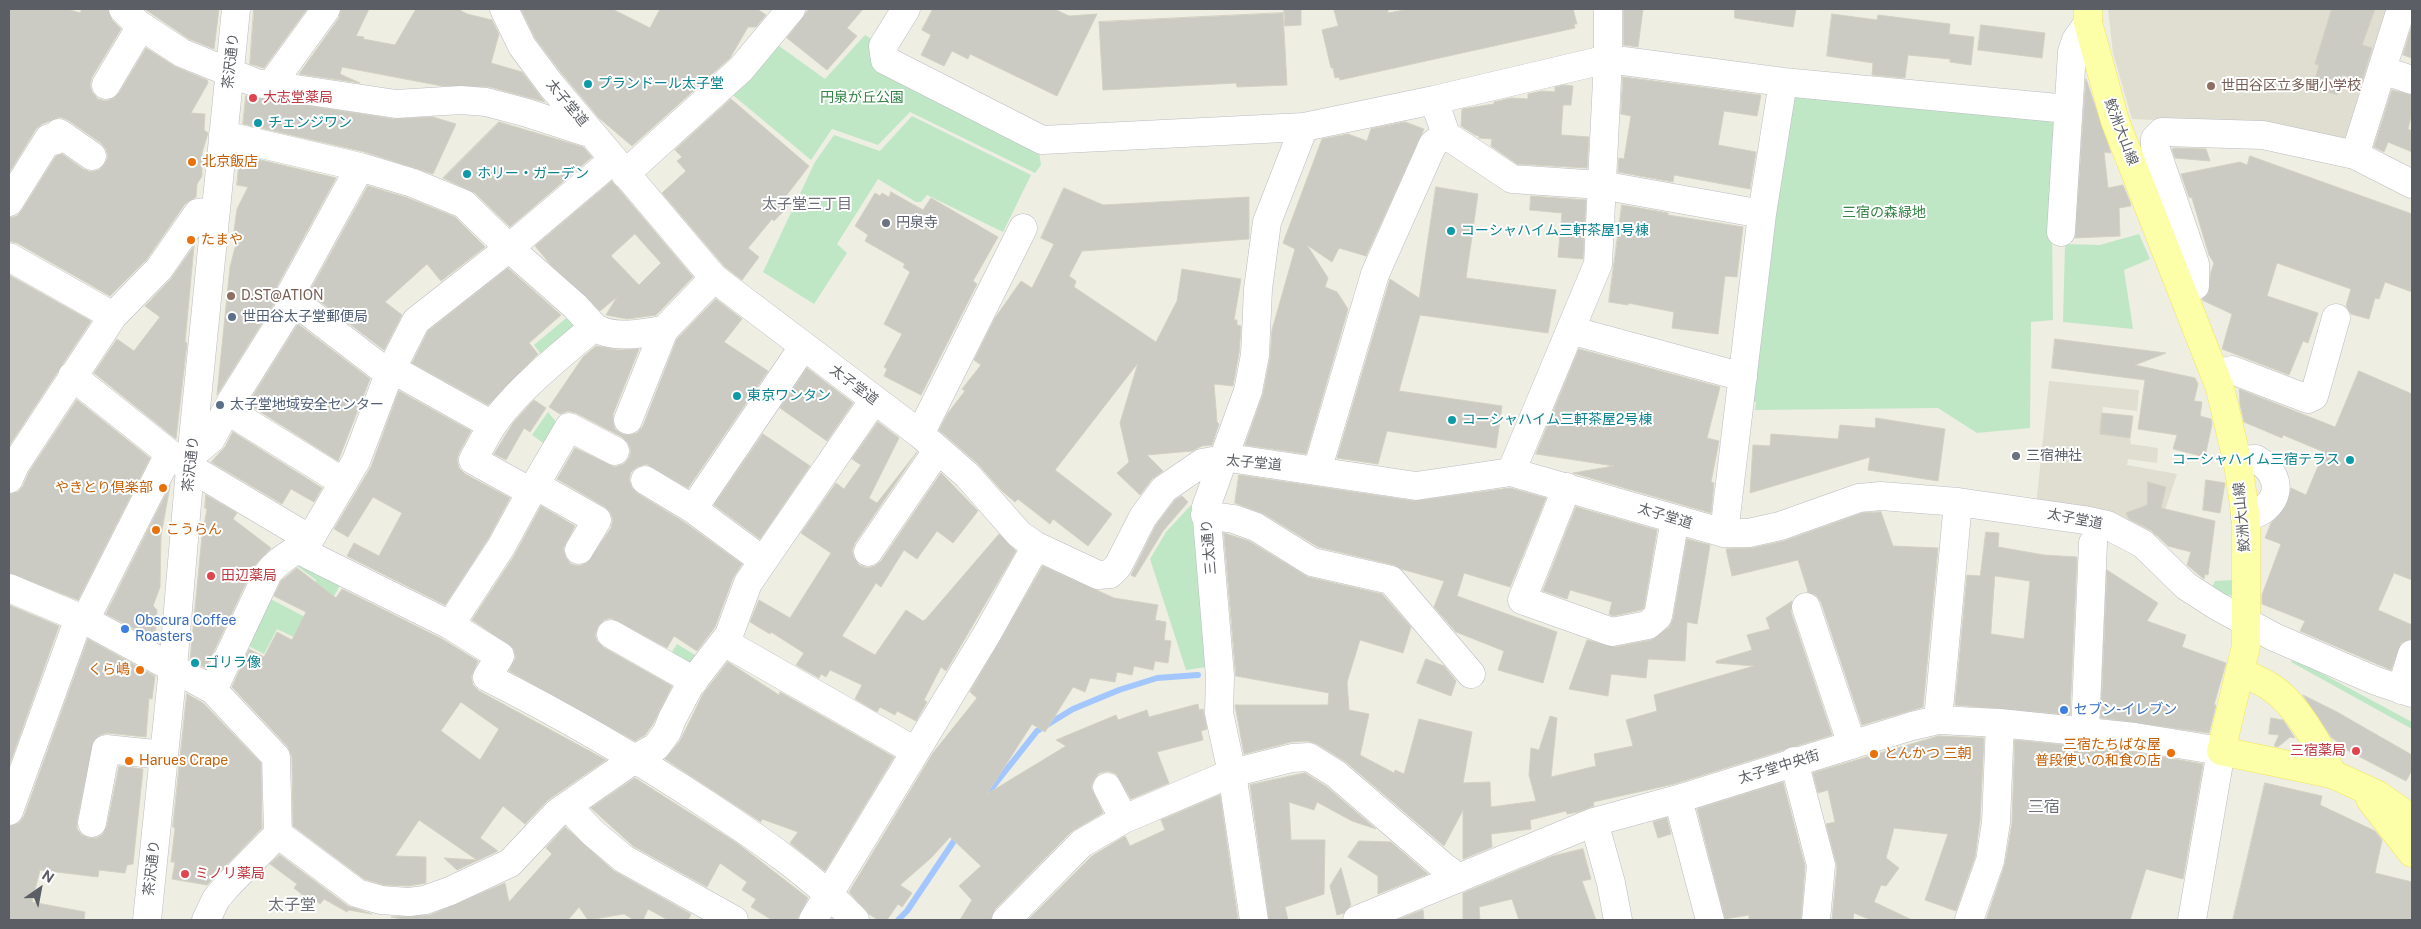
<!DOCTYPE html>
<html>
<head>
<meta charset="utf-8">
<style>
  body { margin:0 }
  #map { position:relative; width:2421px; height:929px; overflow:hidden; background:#eeeee3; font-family:"Public Sans",sans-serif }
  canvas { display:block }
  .frame { position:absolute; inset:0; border:10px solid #5b5e64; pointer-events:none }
  .north { position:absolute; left:15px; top:864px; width:50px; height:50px; -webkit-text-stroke:4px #fff; paint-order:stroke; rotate:33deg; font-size:14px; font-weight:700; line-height:20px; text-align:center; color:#5b5e64 }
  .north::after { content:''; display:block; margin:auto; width:18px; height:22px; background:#5b5e64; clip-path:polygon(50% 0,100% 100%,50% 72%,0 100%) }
</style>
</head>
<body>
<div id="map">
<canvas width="2421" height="929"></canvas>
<div class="frame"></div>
<div class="north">N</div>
</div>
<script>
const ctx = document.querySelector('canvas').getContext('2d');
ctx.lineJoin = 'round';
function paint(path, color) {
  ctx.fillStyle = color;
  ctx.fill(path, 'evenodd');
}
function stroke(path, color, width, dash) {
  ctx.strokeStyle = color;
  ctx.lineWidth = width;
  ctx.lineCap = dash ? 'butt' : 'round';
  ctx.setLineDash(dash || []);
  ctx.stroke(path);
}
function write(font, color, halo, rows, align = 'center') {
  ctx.font = font + ' "Public Sans","Noto Sans JP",sans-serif';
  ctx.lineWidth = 4;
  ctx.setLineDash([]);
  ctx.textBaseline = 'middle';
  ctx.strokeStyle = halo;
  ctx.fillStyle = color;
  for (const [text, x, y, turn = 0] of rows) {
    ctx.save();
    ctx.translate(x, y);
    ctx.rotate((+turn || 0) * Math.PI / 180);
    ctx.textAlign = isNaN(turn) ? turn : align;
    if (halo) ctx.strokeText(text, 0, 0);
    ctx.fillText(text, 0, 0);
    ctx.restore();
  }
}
paint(new Path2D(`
  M2108,9H2393L2352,141L2265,125L2132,119L2113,53Z
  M2049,381L2139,390L2137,411L2103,407L2100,434L2130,438L2131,444L2158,448L2157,463L2128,459L2127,465L2177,474L2154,543L2036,506Z`), '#dfded1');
paint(new Path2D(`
  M865,35L1038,144L1041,165L1035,173L910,112L878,145L832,129L811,160L728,91L775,43L825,79Z
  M1792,93L2051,117L2059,127L2052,222L2053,320L2031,322L2030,428L1977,433L1938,408L1755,410L1756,402H1751Z
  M912,116L1031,175L1003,232L927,195L921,202H916L878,179L837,244L847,253L814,304L763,272L815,162L834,135L880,151Z
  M2139,234L2150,259L2124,270L2133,329L2063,322L2065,244L2100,245Z
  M570,315L579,323L544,358L534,345Z
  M548,412L561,428L549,447L532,435Z
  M1191,505L1213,666L1186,670L1150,559L1166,532Z
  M293,563L344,578L333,598L313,587L316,580Z
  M2233,580L2235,596L2209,593L2215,581Z
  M265,596L320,625L310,645L277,629L264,654L243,643Z
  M677,644L700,658L688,674L666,662Z
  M2293,658L2412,722V729L2291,662Z`), '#bfe7c6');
stroke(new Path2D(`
  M984,798L1037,731L1073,709L1119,690L1157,678L1198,675
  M898,920L907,911L958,835`), '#a3c6ff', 6);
const building = new Path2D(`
  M9,9H67L80,13L82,9H108L112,20L121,29L92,77L90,85L92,92L98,99L106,101L114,98L119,93L146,48L176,67L207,80L208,83L191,113L205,114L204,130L208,133L202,153V176L197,184L196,197L185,204L147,259L110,296L17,243L9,241V218L17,216L22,210L56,156L62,154L83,169L91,172L99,170L104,165L108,157L106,149L101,143L68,120L60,117L42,124L36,129L9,173Z
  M145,9H219L214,49L189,39Z
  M254,9H307L264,68L250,64Z
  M341,9H369L356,36L364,37L363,39L395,45L416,9H458L467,14L492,20L499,34L491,63L522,72L545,102L490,87L442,86L342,67L340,74L360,83L299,74L339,18Z
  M521,9H612L650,28L660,9H757L766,15L756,27H748L730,58L632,146L599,118L563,75L535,38Z
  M809,9H863L847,28L857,36L827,70L787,38Z
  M933,9H1054L1069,16L1097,14L1057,96L970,54L968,59L952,51L944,66L921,55L931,35L922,30Z
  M1284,9H1301V25L1285,26Z
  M1334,9H1388V13L1410,9H1573L1577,24H1574L1575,28L1340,80L1339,77L1335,78L1333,68H1331L1322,30L1338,26Z
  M1624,9H1643L1638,47L1624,45Z
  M1735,9H1796L1793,27L1735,18Z
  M2332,9H2375L2362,45L2372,48L2362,81L2342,75L2337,95L2313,87L2319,65L2315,64Z
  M1283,13L1287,85L1237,87L1236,83L1103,90L1099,22Z
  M1832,14L1877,20L1878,15L1950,24L1949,34L1974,37L1971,65L1950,62V59L1908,55L1905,78L1872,75L1873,63L1827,56Z
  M1981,25L2045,33L2042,58L1978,50Z
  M2412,25V58L2403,55Z
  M1623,77L1761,95L1757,116L1724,111L1718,145L1756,152L1750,189L1674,175L1673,182L1618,172L1619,158L1624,159L1631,116L1621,114Z
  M2086,79L2111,153L2104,152L2108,188L2123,185L2130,202L2131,206L2119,208L2120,236L2075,238Z
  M1565,85L1573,86L1571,105H1563L1561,135L1589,137L1587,168L1517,164L1491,146L1492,139L1479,138V136L1475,135L1461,126L1462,109L1494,104V102L1511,98L1528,99V94L1542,91L1555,92V87Z
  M2392,90L2412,95V112L2408,129L2412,131V152L2388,142L2384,152L2374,147Z
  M246,96L394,119L433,117L456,124L433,174L365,152L243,124Z
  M731,99L809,166L786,196L792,202L774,221L772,219L748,248L759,257L742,280L725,267L662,193L686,171L677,161L682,157L675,150Z
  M499,122L583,147L592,157L510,227L475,193L443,178Z
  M1405,122L1424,129L1366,256L1339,248L1332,262L1307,245L1328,278L1325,287L1337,292L1348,309L1306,454L1245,445L1263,394L1270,358L1272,330L1295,249L1283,243L1322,139L1348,134L1367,141L1371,129Z
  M2176,148L2206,149L2210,161L2175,158L2172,149Z
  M240,155L336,178L277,286V299L217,395L230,267L237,240L233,238L237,209L248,187L237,185Z
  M2250,156L2412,214V292L2385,282L2379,299L2375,298L2369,319L2351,314L2346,306L2351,289L2277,263L2267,296L2318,313L2308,343L2303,341L2289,375L2222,349L2232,314L2202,300L2208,294L2211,272L2214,263L2209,255L2192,198L2189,197L2181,174L2240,162L2247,165Z
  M612,181L693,277L656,315L627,319L606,315L617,297L600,311L550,264L535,246ZM635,234L661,263L639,285L611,256Z
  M368,186L408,198L455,217L485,247L441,281L427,264L385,302L402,315L384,350L309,293Z
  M1436,187L1478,194L1466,278L1556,290L1548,333L1420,315L1399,391L1502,406L1496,448L1387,431L1378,464L1337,458L1390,279L1419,298Z
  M1064,188L1103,205L1249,197V239L1082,251L1069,276L1076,281L1074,287L1156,342L1177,301L1182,269L1241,279L1234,320H1237V325L1241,326L1239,353L1233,386L1214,384L1217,422L1219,424L1212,445L1202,446L1192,451L1147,455L1163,471L1152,479L1140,495L1117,473L1129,462L1120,423L1138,363L1055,470L1112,514L1088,546L1053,519L1050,524L1018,499L1015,502L1002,491L977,463L939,430L948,413L965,391L962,389L981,365L974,360L995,318L1021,281L1032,288L1054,244L1041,238Z
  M891,192L923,210L931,198L998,237L973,281L977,284L921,395L884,376L887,369L884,367L902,334L884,324L910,272L903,267L905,264L865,241L868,235L855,226L875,193L880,196L882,193L889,197Z
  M1531,196L1586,200L1583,259L1558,257L1562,213L1530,210Z
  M1622,205L1668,213V215L1743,227L1737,277L1725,276L1718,334L1672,328L1674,312L1628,303V305L1609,302Z
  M194,246L185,342L187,343L176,439L94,373L117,339L134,351L160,317L145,306L170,280Z
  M508,268L561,315L529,343L538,354L488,405L412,363L428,331Z
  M9,275L91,321L9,446Z
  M716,299L742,319L724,342L768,371L688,488L646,464L637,467L631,472L629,480L632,488L637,493L684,522L742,564L733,578L715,627L697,651L674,636L667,648L611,618L604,620L598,626L595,635L597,641L603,647L672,686L653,724L645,735L635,741L509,671L516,657L513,648L472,620L514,556L541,506L575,526L563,549L566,558L571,564L579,566L587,563L611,528L613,520L610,512L605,507L557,479L575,448L615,467L624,464L629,458L631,451L628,443L622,437L576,413L568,411L560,414L549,407L583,357L596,346L617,350L639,349L613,414V422L615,429L622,434L630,435L637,433L643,426L677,339Z
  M298,324L370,379L338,461L248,404Z
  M2055,339L2166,353L2135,365L2195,378L2198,384L2194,401L2202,402L2200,416L2211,419L2212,424L2205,457L2173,449L2177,435L2138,429L2145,380L2052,368Z
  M1579,349L1720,387L1707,438L1719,441L1711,482L1714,483L1711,513L1573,473L1614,466L1536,454Z
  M807,368L853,403L827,441L780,408Z
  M2359,371L2412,394V580L2394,573L2378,610L2412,625V639L2401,643L2391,670L2300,631L2305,621L2262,604V595L2281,544L2265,538L2271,523L2286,506L2291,488L2306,495L2324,452L2283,435L2282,438L2244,422L2240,404L2239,389L2335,427Z
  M399,391L471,431L459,453L457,460L459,468L465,474L510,498L488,539L445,605L347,556L354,543L379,556L402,513L373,497L348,537L334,529L371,467Z
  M77,400L150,458L78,600L9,573V494L18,492L23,486L29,472Z
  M534,400L546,408L530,432L524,428L506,460L494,454L513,423Z
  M2102,413L2133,416L2130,438L2100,434Z
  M1876,418L1945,429L1938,481L1868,470L1870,457L1750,493L1753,445L1770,446L1771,434L1838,439L1840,425L1875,428Z
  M878,422L899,438L869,498L877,503L917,452L855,543L852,551L854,558L859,565L867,568L875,566L881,561L941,473L978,511L953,543L937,531L917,559L904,550L881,587L876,583L842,636L875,655L906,610L923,621L926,619L999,534L1016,551L946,671L941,667L924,700L927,702L916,721L897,711L895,715L880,707L877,712L855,699L862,685L830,670L826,677L821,674L819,678L796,665L804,653L771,632L770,634L750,622L759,600L790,618L831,553L801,533L836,483L844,489L861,465L852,459Z
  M233,432L322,488L314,502L291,489L282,504L211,462L225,447Z
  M763,434L810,466L760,539L714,505Z
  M1239,475L1414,501L1510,488L1546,498L1510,587L1464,573L1457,596L1557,632L1543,683L1498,670L1504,651L1456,632L1434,607L1444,581L1401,569L1394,565L1318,547L1264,514L1235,503Z
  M2206,480L2225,483L2220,513L2203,510Z
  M2148,482L2166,487L2161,508L2215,521L2208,575L2205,574L2204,579L2187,565L2191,552L2168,546L2151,530L2129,519L2126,513L2147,505Z
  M170,486L161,536L160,587L153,606L157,610L155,640L106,614Z
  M206,495L237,513L233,519L271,548L254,566L206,668L190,660L202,536L207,509L205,508Z
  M1182,496L1188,502L1163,531L1135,577L1131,575L1156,525L1175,500Z
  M1576,507L1657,530L1644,608L1641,610L1613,616L1609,614L1612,602L1570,590L1567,599L1543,591Z
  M1881,512L1893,546L1938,548L1923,707L1862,725L1821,602L1816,595L1807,592L1808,591L1798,560L1732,576L1726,549L1752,548L1784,541L1862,513Z
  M1986,532L1999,533L1998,547L2044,555L2077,557L2070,715L1955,705L1967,575L1980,576ZM1995,576L2030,581L2024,639L1991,634Z
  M1224,533L1249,541L1308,577L1382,594L1411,627L1403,653L1360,640L1347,682L1349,710L1369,714L1360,755L1394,773L1395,770L1404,774L1419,719L1472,732L1463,783L1490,782L1491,807L1536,801L1529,775L1531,748L1539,750L1550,716L1557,718L1551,777L1596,766L1594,754L1633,746L1626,720L1657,711L1654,695L1754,666L1716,663V661L1752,650L1747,635L1770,629L1766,618L1792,601L1791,612L1832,735L1674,784L1593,802L1594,806L1578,812L1567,814L1566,811L1530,820L1531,829L1491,834L1492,847L1463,859V810L1444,846L1346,762L1317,744L1308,741L1291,742L1244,754L1235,705H1328L1329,693L1236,676Z
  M1687,539L1710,545L1697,624L1687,622L1685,661L1648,659L1646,678L1611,674L1608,696L1569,689L1587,640L1615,647L1651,640L1669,627L1673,619Z
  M1043,566L1114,598L1158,605L1155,620L1166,622L1164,640L1171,641L1168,663L1155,661L1153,670L1134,666L1132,675L1117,672L1115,682L1090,678L1085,692L1073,687L1045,732L1032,724L987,794L1066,746L1056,740L1116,715L1118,720L1147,710L1149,717L1198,704L1199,710L1203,709L1207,729L1201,731L1203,740L1157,752L1169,783L1131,799L1116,774L1108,771L1099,773L1094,779L1091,787L1103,813L1071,832L995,909L991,920H960L972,900L959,886L981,866L950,837L931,858L900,885L912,893L902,907L898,904L887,920H878L869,914L849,892L933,753L977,698L970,692Z
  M297,568L336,598L342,589L442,639L478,661L471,677L473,685L479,691L606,760L548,800L525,824L503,806L480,838L498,851L457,870L444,858L477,860L419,820L395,856L426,857V883L409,886L384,885L364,879L293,826L292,757L288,747L232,687L249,649L264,657L277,632L292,640L306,612L274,596L281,581ZM461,702L499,729L480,760L441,731Z
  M2107,570L2158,603L2147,621L2186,635L2182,647L2226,663L2214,705H2216L2209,733L2101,718Z
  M9,605L59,626L9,766Z
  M88,639L155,676L152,699L149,698L146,737L107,733L100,735L94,740L77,820V829L82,835L89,838H97L103,834L107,826L119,766L143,769L133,864L127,865L125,873L99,870L98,877L40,870L32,902L85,912L84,920H9V826L19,823L24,816Z
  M1426,659L1444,666L1456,681L1451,696L1417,683Z
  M728,662L779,695L780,692L894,757L825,871L790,843L798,832L762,819L761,822L665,759L680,741L703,694Z
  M187,694L203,703L261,763L262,828L207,885L172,879L175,862H171L175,828L173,827Z
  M2303,695L2337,712L2412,755V770L2406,781L2343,748L2344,746L2332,738Z
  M2271,718L2283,720L2295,738L2290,737L2278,747L2274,746L2279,735L2269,734Z
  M1939,736L1984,738L1980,820L1975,857L1956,911L1925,900L1948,834L1894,828L1886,858L1899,868L1886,886L1881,885L1874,902L1912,920H1871L1854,913L1853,920H1832L1837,866L1826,824L1835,822L1828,790L1818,793L1813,773Z
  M2015,740L2133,752L2203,764L2183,879L2146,869L2130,920H1986L2005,864L2012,823Z
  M1305,773L1327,787L1376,829L1352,821L1317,802L1314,810L1289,802L1291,840H1325L1324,894L1285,907L1288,920H1269L1250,785Z
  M635,778L737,843L808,898L797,920H772L751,907L756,899L742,890L747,882L720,863L707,887L633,846L591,808Z
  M1783,782L1805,866L1801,920H1749V915L1725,919L1697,809Z
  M2265,783L2322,796L2320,805L2375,831L2382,840L2375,873L2412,882V920H2233Z
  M1220,795L1238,920H1028L1092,856L1125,836L1130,846L1165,830L1161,820Z
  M1667,818L1671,834L1658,838L1653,822Z
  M565,827L614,871L691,914L688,920H668L648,909L643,920H634L624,914L588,920L579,907L568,920H406L391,917L430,915L505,883L509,902L552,854L546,848Z
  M1359,841L1391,842L1428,874L1378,894V876L1348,857Z
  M1583,849L1591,879L1582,881L1596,920H1519L1512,899L1479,907L1480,920H1463V893L1553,856Z
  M280,855L348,906L372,914L348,910L347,912L324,899L320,904L313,898L310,901L294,888L297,884L270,864Z
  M1341,868L1351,905L1344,913L1337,915L1330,886Z
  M1423,910L1424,920H1397Z`);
paint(building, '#cbcbc3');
stroke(building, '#d3d1c2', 1);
const minor = new Path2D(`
  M123,9L138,24L182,53L256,83L396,104L461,100L486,102L524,112L586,132L589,130
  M504,9L522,46L551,85L714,278L920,434L967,475L1019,534L1036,546L1098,575L1110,574L1118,566L1143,517L1164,489L1202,463L1229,458L1416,486L1511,472L1724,533H1749L1780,526L1859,498L1881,496L1958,502L2084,520L2107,525L2143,544L2186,586L2217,606L2274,637L2376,681L2412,693
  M906,9L883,46L885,60L1042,140L1304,127L1434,100L1608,59L1783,82L2068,109
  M2382,70L2412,80
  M106,85L141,26
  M271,85L326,9
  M1434,100L1446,135L1512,179L1601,185L1762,214
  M223,135L360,167L413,183L464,204L509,248L575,306L594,327C563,353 513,393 492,426C485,437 479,449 473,460L531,492L501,547L450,625
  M2355,155L2401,9
  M625,174L741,69L791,9
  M9,202L49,138L54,141L59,133L92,156
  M2061,232L2072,52L2076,40L2088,23
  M9,257L113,316
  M2183,292L2195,286V264L2155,147V139L2162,132L2263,135L2355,155L2412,184
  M294,301L389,374
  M594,327C614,340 641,333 664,330
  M1571,329L1581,333L1743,377
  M392,369L492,425
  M2215,374L2232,370L2308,399L2314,396L2336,318
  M72,376L179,461L310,539
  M227,410L343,482
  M628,420L664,330L714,278
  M920,434L1023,228
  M192,455L211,439L232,400L294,301L291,293L360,167
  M2237,460L2256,459C2287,477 2280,510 2245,517
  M1317,471L1375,274L1433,144L1446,135
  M1511,472L1598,264L1608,59V9
  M9,479L15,465L113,316L159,269L198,213L216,211
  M645,480L693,509L762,560
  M535,485L597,520L579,550
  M1567,487L1522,600L1612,632L1648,625L1658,616L1675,519
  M531,492L569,427L615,451
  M693,509L803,347
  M1205,515L1234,519L1256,527L1312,562L1391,580L1471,674
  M1724,533L1762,214L1783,82
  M301,547L305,553L450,625L500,656L487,677C562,715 635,757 706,804C759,839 811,874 855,920
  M868,552L937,451
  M9,588L85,620L213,690L276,757L278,834L227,886L216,899L206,920
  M1806,607L1852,745
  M85,620L169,454
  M611,634L694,681
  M724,642L915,751
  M213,690L268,573C279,558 296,552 310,539L356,461L389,374L416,321L509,248L613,160
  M2401,690L2412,654
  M1938,720L1958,502
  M2085,732L2093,543
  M1794,761L1821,865L1816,920
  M1107,787L1124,819
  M1678,799L1710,920
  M567,806L593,833L624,859L734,920
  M9,811L79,618
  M1594,822L1611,883L1618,920
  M92,823L106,749L164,755
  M278,834L357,893L381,900L409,902L425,900L450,891L510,863L557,813L636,758L656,747L667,732L672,719L690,685L729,635L748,583L874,400
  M147,920L173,668L190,469L236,9
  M813,920L987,634L1036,546
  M1006,920L1082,843L1124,819L1232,773L1292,758L1309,757L1336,774L1444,867L1459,878
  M1254,920L1232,773L1219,713L1220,676L1206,507L1248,391L1255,355L1258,289L1267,222L1304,127
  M1357,920L1594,822L1678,799L1912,726L1938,720L2000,723L2135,737L2221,751L2192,920
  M1969,920L1990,861L1996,822L2000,723`);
const major = new Path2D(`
  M2088,9V23L2115,121L2220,388L2238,464L2246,519V646L2221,751L2332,774L2378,795L2412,819
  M2240,672C2251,677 2262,681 2272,688C2297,705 2320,746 2332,774
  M2370,799L2412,853`);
stroke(minor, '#bbbcc2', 29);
stroke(major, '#f4e457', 29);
stroke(minor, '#fff', 28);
stroke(major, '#fdffa8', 28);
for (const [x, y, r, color] of [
  [588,84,5,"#0f9aa8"],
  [2211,86,5,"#8d6e63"],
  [253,98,5,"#e0444e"],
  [258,123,5,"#0f9aa8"],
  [192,162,5,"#e8710a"],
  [467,174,5,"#0f9aa8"],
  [886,223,5,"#6b7280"],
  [1451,231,5,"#0f9aa8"],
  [191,240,5,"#e8710a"],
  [231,296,5,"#8d6e63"],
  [232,317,5,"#5c6f8a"],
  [737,396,5,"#0f9aa8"],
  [220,405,5,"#5c6f8a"],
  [1452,420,5,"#0f9aa8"],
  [2016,456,5,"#6b7280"],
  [2350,460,5,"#0f9aa8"],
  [163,488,5,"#e8710a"],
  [156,530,5,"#e8710a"],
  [211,576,5,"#e0444e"],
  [125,629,5,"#3f7fe0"],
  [195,663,5,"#0f9aa8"],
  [140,670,5,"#e8710a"],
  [2064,710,5,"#3f7fe0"],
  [2356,751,5,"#e0444e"],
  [2171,753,5,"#e8710a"],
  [1874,754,5,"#e8710a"],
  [129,761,5,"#e8710a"],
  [185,874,5,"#e0444e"]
]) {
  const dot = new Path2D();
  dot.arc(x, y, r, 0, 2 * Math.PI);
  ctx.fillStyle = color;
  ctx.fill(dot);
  stroke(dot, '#fff', 2);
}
write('14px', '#5b5e64', '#fff', [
  ["茶沢通り",231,61,-84],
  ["太子堂道",567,103,50],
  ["鮫洲大山線",2121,132,69],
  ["太子堂道",854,385,37],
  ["太子堂道",1254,463,5],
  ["茶沢通り",191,464,-84],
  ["太子堂道",1665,516,17],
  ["鮫洲大山線",2242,517,-95],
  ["太子堂道",2075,519,11],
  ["三太通り",1209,547,-95],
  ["太子堂中央街",1779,767,-17],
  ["茶沢通り",152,868,-84]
]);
write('14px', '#0d838f', '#fff', [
  ["プランドール太子堂",598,84],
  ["チェンジワン",268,123],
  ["ホリー・ガーデン",477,174],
  ["コーシャハイム三軒茶屋1号棟",1461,231],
  ["東京ワンタン",747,396],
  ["コーシャハイム三軒茶屋2号棟",1462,420],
  ["コーシャハイム三宿テラス",2340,460,"right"],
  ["ゴリラ像",205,663]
], 'left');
write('14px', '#785e54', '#fff', [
  ["世田谷区立多聞小学校",2221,86],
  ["D.ST@ATION",241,296]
], 'left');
write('14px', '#be3a42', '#fff', [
  ["大志堂薬局",263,98],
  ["田辺薬局",221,576],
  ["三宿薬局",2346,751,"right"],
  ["ミノリ薬局",195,874]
], 'left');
write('14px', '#338445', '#fff', [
  ["円泉が丘公園",862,98],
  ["三宿の森緑地",1884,213]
]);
write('14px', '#c56008', '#fff', [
  ["北京飯店",202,162],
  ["たまや",201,240],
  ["やきとり倶楽部",153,488,"right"],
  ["こうらん",166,530],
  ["くら嶋",130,670,"right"],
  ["三宿たちばな屋",2161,745,"right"],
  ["普段使いの和食の店",2161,761,"right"],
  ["とんかつ 三朝",1884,754],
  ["Harues Crape",139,761]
], 'left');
write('14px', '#5b616d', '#fff', [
  ["円泉寺",896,223],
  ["三宿神社",2026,456]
], 'left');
write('14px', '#4e5e75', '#fff', [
  ["世田谷太子堂郵便局",242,317],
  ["太子堂地域安全センター",230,405]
], 'left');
write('14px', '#366cbe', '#fff', [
  ["Obscura Coffee",135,621],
  ["Roasters",135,637],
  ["セブン-イレブン",2074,710]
], 'left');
write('15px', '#6c7076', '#fff', [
  ["太子堂三丁目",807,204]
]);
write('16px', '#6c7076', '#fff', [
  ["三宿",2044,807],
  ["太子堂",292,905]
]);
</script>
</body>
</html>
